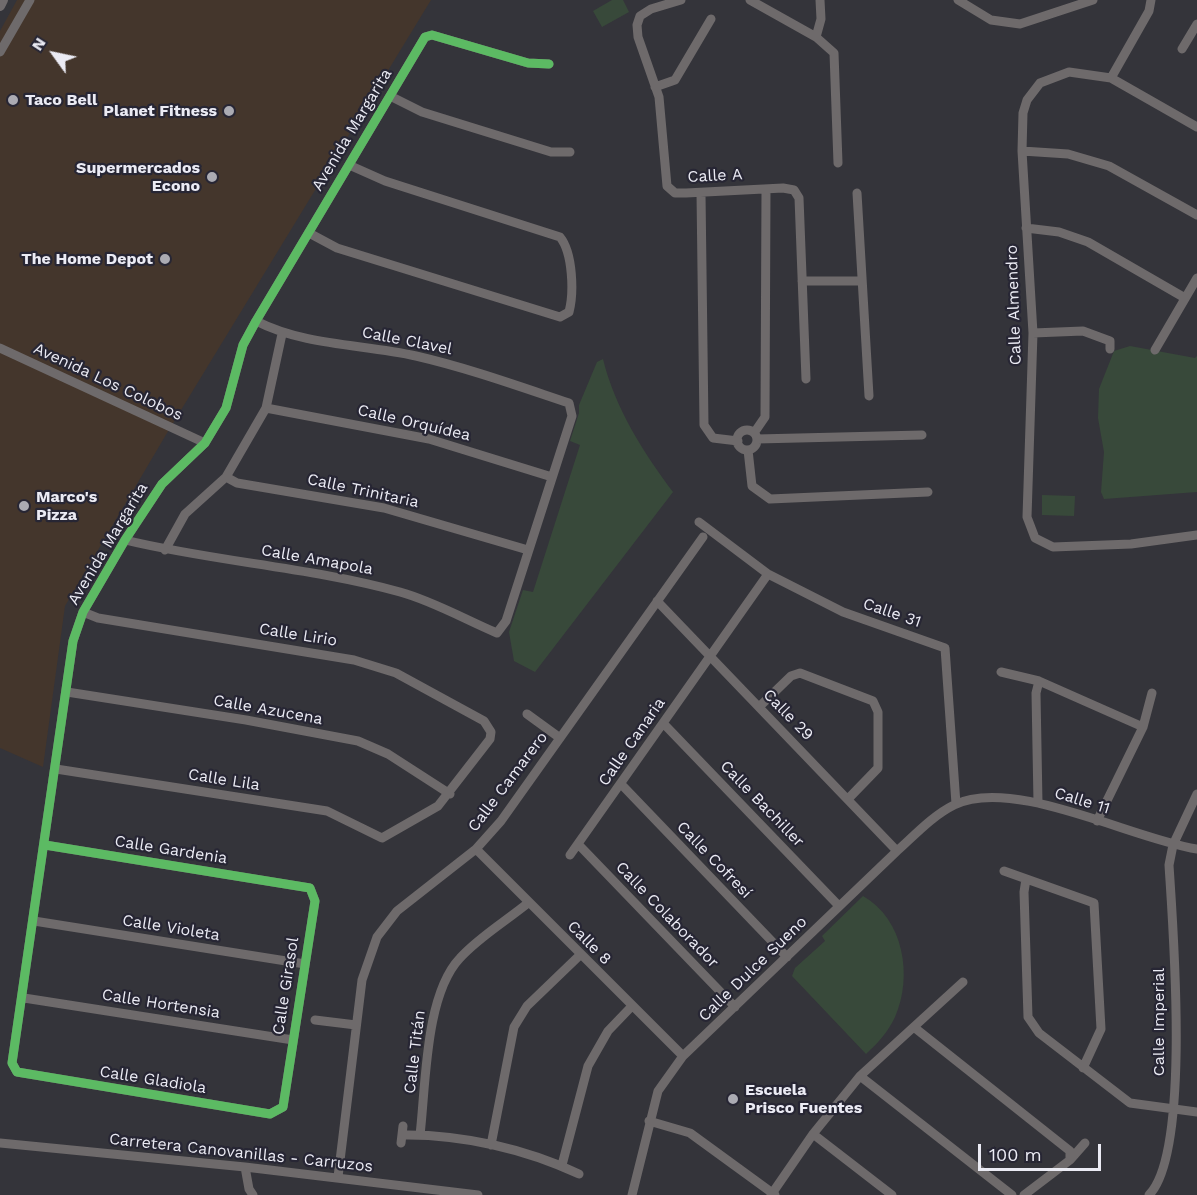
<!DOCTYPE html>
<html>
<head>
<meta charset="utf-8">
<style>
  body { margin:0 }
  #map { position:relative; width:1197px; height:1195px; overflow:hidden; background:#34343a; font-family:"Work Sans",sans-serif }
  canvas { display:block }
  .north { position:absolute; left:24px; top:24px; width:60px; height:60px; -webkit-text-stroke:4px #272634; paint-order:stroke; rotate:303deg; font-size:16px; font-weight:700; line-height:24px; text-align:center; color:#ebebf4 }
  .north::after { content:''; display:block; margin:auto; width:21px; height:27px; background:#ebebf4; clip-path:polygon(50% 0,100% 100%,50% 72%,0 100%) }
  .scale { position:absolute; left:978px; top:1144px; width:123px; height:27px; box-sizing:border-box; border:3px solid #ebebf4; border-top:0; padding-left:8px; font-size:18px; line-height:21px; white-space:nowrap; color:#ebebf4; -webkit-text-stroke:4px #272634; paint-order:stroke }
</style>
</head>
<body>
<div id="map">
<canvas width="1197" height="1195"></canvas>
<div class="north">N</div>
<div class="scale">100 m</div>
</div>
<script>
const ctx = document.querySelector('canvas').getContext('2d');
ctx.lineJoin = 'round';
function paint(path, color) {
  ctx.fillStyle = color;
  ctx.fill(path, 'evenodd');
}
function stroke(path, color, width, dash) {
  ctx.strokeStyle = color;
  ctx.lineWidth = width;
  ctx.lineCap = dash ? 'butt' : 'round';
  ctx.setLineDash(dash || []);
  ctx.stroke(path);
}
function write(font, color, halo, rows, align = 'center') {
  ctx.font = font + ' "Work Sans",sans-serif';
  ctx.lineWidth = 4.5;
  ctx.setLineDash([]);
  ctx.textBaseline = 'middle';
  ctx.strokeStyle = halo;
  ctx.fillStyle = color;
  for (const [text, x, y, turn = 0] of rows) {
    ctx.save();
    ctx.translate(x, y);
    ctx.rotate((+turn || 0) * Math.PI / 180);
    ctx.textAlign = isNaN(turn) ? turn : align;
    if (halo) ctx.strokeText(text, 0, 0);
    ctx.fillText(text, 0, 0);
    ctx.restore();
  }
}
paint(new Path2D(`
  M17,0H431L167,433L65,606L43,767L0,748V31Z`), '#44362c');
paint(new Path2D(`
  M612,0H623L629,12L602,27L593,11Z
  M1130,346L1195,358L1197,356V492L1104,499L1101,492L1104,452L1098,418L1099,389L1114,351Z
  M603,359C615,408 643,452 673,492L535,672L514,661L509,632L523,590L533,592L580,445L570,441L579,413V405L597,362Z
  M1042,495L1075,496L1074,516L1042,515Z
  M863,896C904,919 913,977 895,1017C888,1032 878,1043 866,1054L792,976L795,968L825,941L822,936Z`), '#38493a');
stroke(new Path2D(`
  M681,0L651,9L640,16L637,25L638,37L659,97L667,186L675,193H686L783,188L794,190L799,198L806,379
  M750,0L816,37L834,53L838,163
  M958,0L991,20L1020,24L1093,0
  M816,37L821,19L820,0
  M1182,49L1197,24
  M0,52L30,0
  M1111,78L1149,11L1151,0
  M655,87L675,80L711,19
  M390,96L422,112L551,152H570
  M1197,127L1111,78L1069,72L1040,83L1027,100L1023,113L1022,151L1033,333L1027,517L1035,538L1053,547L1131,544L1197,535
  M1022,151L1068,154L1109,166L1197,215
  M701,193L704,425L713,438L738,441
  M857,193L869,396
  M1026,228L1059,232L1088,242L1185,298
  M309,233L337,248L560,317L569,312C574,293 573,253 560,237L385,181L349,165
  M802,281H862
  M1033,333L1083,331L1110,341V349
  M0,348L205,443
  M1155,350L1197,278
  M266,408L429,439L552,477
  M737 440a10 10 0 1 1 20 0a10 10 0 1 1-20 0Z
  M754,433L765,417L766,189
  M757,439L922,435
  M748,450L752,486L770,499L928,492
  M226,477L237,483L384,508L528,550
  M699,522L768,574L843,612L945,648L956,804
  M125,540C216,562 310,567 400,592C433,601 466,620 497,633L506,621L572,416L569,403C518,386 468,368 416,356C362,344 305,346 256,321
  M165,550L185,514L226,477L266,408L282,334
  M657,601L897,851
  M1001,672L1039,681L1143,727
  M67,692L246,720L358,741L388,754L450,794
  M759,707L791,676L800,673L873,701L878,712V768L848,799
  M527,714L560,738
  M663,723L839,906
  M56,769L327,811L382,838L438,806L490,739L491,732L484,721L396,673L354,660L98,618L83,612
  M621,784L787,957
  M1038,803L1036,693L1039,681
  M1097,821L1143,727L1152,693
  M578,844L735,1007
  M45,845L310,888L315,901L283,1107L270,1114L17,1072L12,1063L73,641L83,612L125,540L162,484L205,443L226,408L243,345L256,321L425,37L432,35L528,63L549,64
  M476,849L683,1056
  M570,855L768,574
  M1004,871L1094,903L1101,1029L1083,1068
  M1026,879L1024,892L1028,1017L1039,1033L1130,1103L1197,1112
  M34,921L305,964
  M24,998L293,1040
  M315,1020L356,1025
  M915,1028L1070,1151V1160
  M860,1076L1012,1195
  M649,1121L690,1133L775,1195
  M813,1134L892,1195
  M402,1135C461,1134 526,1149 579,1174
  M420,1135C426,1084 425,995 460,958C479,937 506,921 528,903
  M0,1143L245,1167L478,1195
  M401,1143L403,1126
  M491,1145L514,1027L527,1006L580,955
  M562,1165L588,1066L608,1031L632,1006
  M245,1167L249,1189L253,1195
  M338,1177L362,980L377,937L397,911L476,849L501,821L703,537
  M632,1195L658,1091L683,1056L897,851C915,835 932,816 954,805C1013,776 1132,839 1197,849
  M771,1195L813,1134L860,1076L963,982
  M1024,1195L1070,1160L1085,1143
  M1149,1195C1191,1152 1173,929 1169,865L1173,845L1197,794`), '#6e6a6b', 9);
stroke(new Path2D(`
  M0,6L3,0`), '#706b6d', 10);
stroke(new Path2D(`
  M45,845L310,888L315,901L283,1107L270,1114L17,1072L12,1063L73,641L83,612L125,540L162,484L205,443L226,408L243,345L256,321L425,37L432,35L528,63L549,64`), '#5cba63', 9);
for (const [x, y, r, color] of [
  [13,100,6,"#ababb3"],
  [229,111,6,"#ababb3"],
  [212,177,6,"#ababb3"],
  [165,259,6,"#ababb3"],
  [24,506,6,"#ababb3"],
  [733,1099,6,"#ababb3"]
]) {
  const dot = new Path2D();
  dot.arc(x, y, r, 0, 2 * Math.PI);
  ctx.fillStyle = color;
  ctx.fill(dot);
  stroke(dot, '#272634', 2);
}
write('bold 16px', '#ebebf4', '#272634', [
  ["Taco Bell",25,100],
  ["Planet Fitness",217,111,"right"],
  ["Supermercados",200,168,"right"],
  ["Econo",200,186,"right"],
  ["The Home Depot",153,259,"right"],
  ["Marco's",36,497],
  ["Pizza",36,515],
  ["Escuela",745,1090],
  ["Prisco Fuentes",745,1108]
], 'left');
write('16px', '#ebebf4', '#272634', [
  ["Avenida Margarita",352,130,-59],
  ["Calle A",715,176,-3],
  ["Calle Almendro",1014,305,-92],
  ["Calle Clavel",407,341,11],
  ["Avenida Los Colobos",108,382,25],
  ["Calle Orquídea",414,423,13],
  ["Calle Trinitaria",363,491,12],
  ["Avenida Margarita",108,544,-59],
  ["Calle Amapola",317,560,10],
  ["Calle 31",892,613,19],
  ["Calle Lirio",298,635,9],
  ["Calle Azucena",268,710,10],
  ["Calle 29",788,715,46],
  ["Calle Canaria",632,742,-55],
  ["Calle Lila",224,780,9],
  ["Calle Camarero",508,782,-53],
  ["Calle 11",1082,801,17],
  ["Calle Bachiller",762,804,46],
  ["Calle Gardenia",171,850,9],
  ["Calle Cofresí",714,860,46],
  ["Calle Colaborador",667,915,46],
  ["Calle Violeta",171,928,9],
  ["Calle 8",589,943,45],
  ["Calle Dulce Sueno",753,969,-44],
  ["Calle Girasol",286,986,-81],
  ["Calle Hortensia",161,1004,9],
  ["Calle Imperial",1159,1022,-90],
  ["Calle Titán",415,1052,-83],
  ["Calle Gladiola",153,1080,9],
  ["Carretera Canovanillas - Carruzos",241,1153,6]
]);
</script>
</body>
</html>
